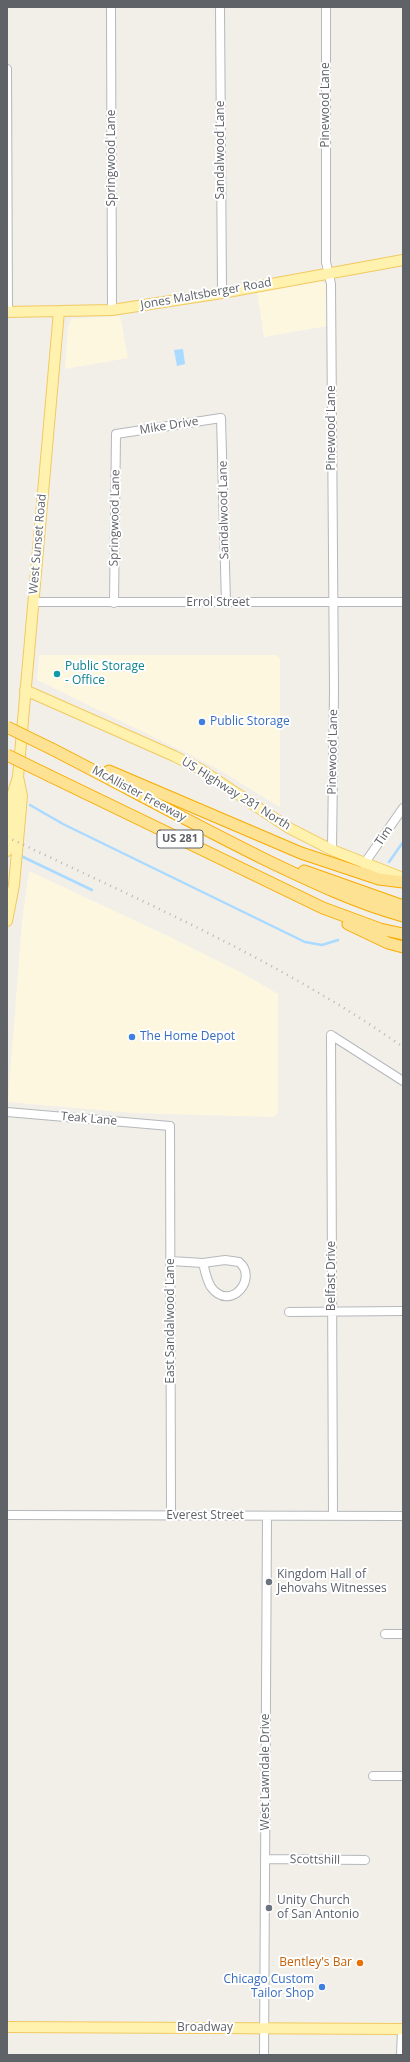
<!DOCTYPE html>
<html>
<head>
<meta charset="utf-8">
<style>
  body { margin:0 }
  #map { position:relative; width:410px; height:2062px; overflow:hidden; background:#f1efe8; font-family:"Open Sans",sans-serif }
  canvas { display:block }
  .frame { position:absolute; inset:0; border:8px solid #5f6368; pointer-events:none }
</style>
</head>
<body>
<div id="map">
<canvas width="410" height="2062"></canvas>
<div class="frame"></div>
</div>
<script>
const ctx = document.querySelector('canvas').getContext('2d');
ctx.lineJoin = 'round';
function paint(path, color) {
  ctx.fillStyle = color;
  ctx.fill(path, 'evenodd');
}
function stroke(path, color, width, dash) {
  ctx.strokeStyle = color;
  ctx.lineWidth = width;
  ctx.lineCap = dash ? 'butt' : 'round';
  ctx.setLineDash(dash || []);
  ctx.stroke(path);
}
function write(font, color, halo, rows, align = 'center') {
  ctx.font = font + ' "Open Sans",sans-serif';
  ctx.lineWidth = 4;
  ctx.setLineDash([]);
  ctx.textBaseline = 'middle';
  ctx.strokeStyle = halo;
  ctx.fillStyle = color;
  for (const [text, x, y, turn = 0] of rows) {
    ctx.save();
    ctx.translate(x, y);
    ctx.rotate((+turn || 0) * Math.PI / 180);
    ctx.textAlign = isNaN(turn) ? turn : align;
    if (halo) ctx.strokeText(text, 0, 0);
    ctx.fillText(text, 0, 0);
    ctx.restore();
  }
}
paint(new Path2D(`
  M318,280L327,284V326L264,337L257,291Z
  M120,316L128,358L65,369L68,327L71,319Z
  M39,655H276L280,659V807L211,765L37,680Z
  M29,871L168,936L244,974L278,994V1113L273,1117L133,1113L8,1102L22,922Z`), '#fef7e0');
paint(new Path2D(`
  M183,349L185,364L177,366L174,350Z`), '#aadaff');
stroke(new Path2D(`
  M30,805L63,824L305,942L322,945L338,940
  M21,856L92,890
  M389,862L403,842`), '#aadaff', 2.5);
const minor = new Path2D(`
  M111,7L112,310
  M220,7L222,293
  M326,7V262L331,284L334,690L332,850
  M7,69L8,312
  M33,602H403
  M114,603L116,434L221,418L226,603
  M364,864L403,808
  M331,1035L333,1516
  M331,1035L403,1081
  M7,1112L170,1126L171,1516
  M171,1261L203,1263L225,1260L239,1262C259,1278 230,1313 211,1287C207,1281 205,1271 203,1263
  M289,1312L403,1311
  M7,1515L403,1516
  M385,1634H403
  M373,1776H403
  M265,1859L365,1860
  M264,2055L267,1516
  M401,2055L402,2029`);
const major = new Path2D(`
  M7,312L112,310L222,293L403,260
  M25,690L174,756L200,769L289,828L332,850L403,878
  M7,851L13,793L18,777L59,311
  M7,921L14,885L22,796L18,777
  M7,2027L403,2029`);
const highway = new Path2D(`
  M52,749C124,786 195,825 268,861C312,882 356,903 403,916
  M109,771L301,853L379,879L403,882
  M50,776L323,908L380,929L403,934
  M304,871L403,906
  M348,924L388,943L403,947`);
stroke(minor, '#b5b8bc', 10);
stroke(major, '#f2c960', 12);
stroke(highway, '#f9ab00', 13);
stroke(minor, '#fff', 8);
stroke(major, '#fff2af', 10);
stroke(highway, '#fde293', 11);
stroke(new Path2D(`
  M7,837C141,901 281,961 403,1047`), '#b6b7b8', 2.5, [1, 5]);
const highwayBridge = new Path2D(`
  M7,727L52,749
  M7,755L50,776`);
stroke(highwayBridge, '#f9ab00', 13, []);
stroke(highwayBridge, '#fde293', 11);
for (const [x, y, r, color] of [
  [57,674,4,"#0f9aa8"],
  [202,722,4,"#3f7fe0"],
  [132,1037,4,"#3f7fe0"],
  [269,1582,4,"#6b7280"],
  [269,1908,4,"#6b7280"],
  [360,1963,4,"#e8710a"],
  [322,1987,4,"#3f7fe0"]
]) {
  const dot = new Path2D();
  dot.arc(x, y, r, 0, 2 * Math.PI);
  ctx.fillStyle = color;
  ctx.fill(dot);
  stroke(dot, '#fff', 1.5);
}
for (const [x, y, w] of [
  [180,839,46]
]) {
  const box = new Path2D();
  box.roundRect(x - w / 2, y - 9, w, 18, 3);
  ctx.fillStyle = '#fff';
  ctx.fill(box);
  stroke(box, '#5f6368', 1);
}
write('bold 11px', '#5f6368', null, [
  ["US 281",180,839]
]);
write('12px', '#5f6368', '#fff', [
  ["Pinewood Lane",326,105,-90],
  ["Sandalwood Lane",221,150,-90],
  ["Springwood Lane",112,158,-90],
  ["Jones Maltsberger Road",206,294,-10],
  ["Mike Drive",169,426,-9],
  ["Pinewood Lane",332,428,-90],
  ["Sandalwood Lane",224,510,-91],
  ["Springwood Lane",115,518,-89],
  ["West Sunset Road",38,544,-85],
  ["Errol Street",218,603],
  ["Pinewood Lane",333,752,-89],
  ["McAllister Freeway",139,794,28],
  ["US Highway 281 North",236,794,32],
  ["Tim",384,836,-56],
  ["Teak Lane",89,1119,5],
  ["Belfast Drive",332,1276,-90],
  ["East Sandalwood Lane",171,1321,-90],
  ["Everest Street",205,1516],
  ["West Lawndale Drive",266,1772,-90],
  ["Scottshill",315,1860,1],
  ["Broadway",205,2028]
]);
write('12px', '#0d838f', '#fff', [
  ["Public Storage",65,667],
  ["- Office",65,681]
], 'left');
write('12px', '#366cbe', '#fff', [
  ["Public Storage",210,722],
  ["The Home Depot",140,1037],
  ["Chicago Custom",314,1980,"right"],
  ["Tailor Shop",314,1994,"right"]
], 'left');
write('12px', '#5b616d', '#fff', [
  ["Kingdom Hall of",277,1575],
  ["Jehovahs Witnesses",277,1589],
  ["Unity Church",277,1901],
  ["of San Antonio",277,1915]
], 'left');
write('12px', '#c56008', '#fff', [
  ["Bentley's Bar",352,1963]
], 'right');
</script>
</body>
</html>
